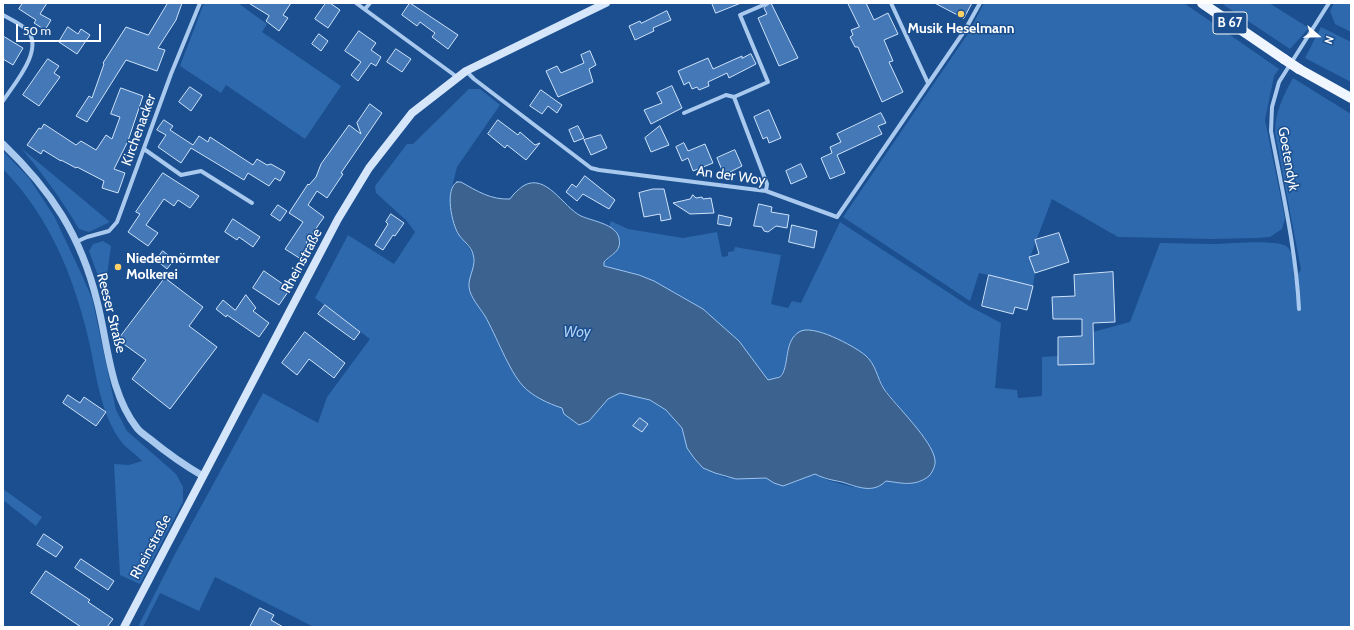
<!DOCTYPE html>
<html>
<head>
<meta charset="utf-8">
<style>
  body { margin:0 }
  #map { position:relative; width:1354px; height:630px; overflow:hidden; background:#1b4f8f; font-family:Cabin,sans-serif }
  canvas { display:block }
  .frame { position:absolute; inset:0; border:4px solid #fff; pointer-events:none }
  .north { position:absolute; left:1298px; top:16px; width:40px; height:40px; -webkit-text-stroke:3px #1b4f8f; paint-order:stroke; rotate:110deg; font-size:11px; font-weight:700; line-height:16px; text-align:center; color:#fff }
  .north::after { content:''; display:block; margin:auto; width:14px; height:18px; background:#fff; clip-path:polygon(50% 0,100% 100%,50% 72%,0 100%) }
  .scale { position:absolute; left:16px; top:24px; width:85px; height:18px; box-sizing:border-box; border:2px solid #fff; border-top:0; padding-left:5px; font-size:12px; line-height:14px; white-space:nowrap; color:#fff; -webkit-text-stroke:3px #1b4f8f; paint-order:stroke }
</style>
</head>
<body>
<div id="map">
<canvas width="1354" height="630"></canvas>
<div class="frame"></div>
<div class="north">N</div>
<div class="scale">50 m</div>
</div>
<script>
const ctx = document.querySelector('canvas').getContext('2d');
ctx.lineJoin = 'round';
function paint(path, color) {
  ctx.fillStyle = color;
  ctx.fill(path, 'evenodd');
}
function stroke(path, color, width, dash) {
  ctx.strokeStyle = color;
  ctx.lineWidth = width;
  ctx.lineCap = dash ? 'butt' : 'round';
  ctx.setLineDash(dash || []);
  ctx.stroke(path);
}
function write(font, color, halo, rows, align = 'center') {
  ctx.font = font + ' Cabin,sans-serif';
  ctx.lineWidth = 3;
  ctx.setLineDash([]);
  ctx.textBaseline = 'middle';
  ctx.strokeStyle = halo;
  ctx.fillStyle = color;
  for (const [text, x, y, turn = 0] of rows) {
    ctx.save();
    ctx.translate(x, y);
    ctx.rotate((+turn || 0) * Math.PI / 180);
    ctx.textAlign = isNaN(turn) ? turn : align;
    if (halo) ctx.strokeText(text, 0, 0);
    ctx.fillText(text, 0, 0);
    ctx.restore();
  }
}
paint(new Path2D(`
  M204,3H238L267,24L262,32L341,86L305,139L226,85L221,93L180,66Z
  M984,3H1184L1279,69L1274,76L1265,120L1285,218L1282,229L1270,237L1257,238L1212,239L1118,237L1052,199L1030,257L1035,273L1033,286L979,273L970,301L843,217L969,32Z
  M1221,3H1269L1309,28L1290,49Z
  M1334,3H1351V32L1335,24L1330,11Z
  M1321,27L1351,42V82L1305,58Z
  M1293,78L1351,114V627H314L215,577L199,611L160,593L143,627H138L175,554L263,393L318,423L327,397L370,339L315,298L348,235L394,264L415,232L406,220L376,193L375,186L407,144H413L469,89H480L500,105L457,167L450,195L455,228L473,254L475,264L470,280L472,295L489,323L510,365L550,404L562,408L599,409L608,399L620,393L650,400L666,410L682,428L687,448L703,468L726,478H766L774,483H792L815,474L827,480L853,487L885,480L907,484L931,447L884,388L873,365L788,349C786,365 786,378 768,380L739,341L703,309L654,281L639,275L604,266V262L613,255L616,233L609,227L611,221L628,229L683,238L717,232L722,257L728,256V252L734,251L735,247L781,255L771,304L788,308L792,301L801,303L840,222L969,306L1001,323L995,388L1017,390L1018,398L1042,396V357L1058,356V364L1093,332L1130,322L1160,243C1177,243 1195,244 1212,244C1228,244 1274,239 1286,246C1295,252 1293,269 1294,278L1301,270L1275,133C1275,112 1283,96 1293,78ZM640,418L648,424L642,432L634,426Z
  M21,148L110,222L89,232L79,229C62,200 43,174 21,148Z
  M3,151L29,178L54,216L80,271L92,298L116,410L127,431L176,474L183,487V502L140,584L120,575L114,464L129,465L142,461C135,453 125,448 120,440C100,412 96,373 89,341C74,277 50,217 3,169Z
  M103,241L111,246L106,283L101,284L89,251L93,244Z
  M3,489L42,517L36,526L3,500Z`), '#2e69ad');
const water = new Path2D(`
  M457,182H461C477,191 491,200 510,199C514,193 518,190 523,186C546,172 563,207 581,216C592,221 616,224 619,238C622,252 611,254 604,262V266L639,275L654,281L703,309L739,341L768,380L780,377L783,373C789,359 785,341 799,332C812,323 854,346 865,355C876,364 877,378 884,389C896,406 933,441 935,460C936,465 932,473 929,476C915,487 902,483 886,481C873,494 858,487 842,482C832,480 825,479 815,474L783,486L774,483L766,478L736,479L715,473L703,468L694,458L687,448L682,428L666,410L650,400L620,393L608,399L589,421L579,425L564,414L562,408C549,404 532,396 523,386C509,371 496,335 485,316C480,308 470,297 469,287C468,276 477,266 473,254C471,246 464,242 459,235C452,225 444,189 457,182Z`);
paint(water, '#3c6290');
stroke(water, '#9cc4f0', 1);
const building = new Path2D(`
  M23,3H47L40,14L51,20L45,30L34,23L36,20L19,9Z
  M168,3H182L176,20L158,48L165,50L157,71L126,60L87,122L76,116L89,96L92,98L104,64L103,63L126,27L148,35Z
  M249,3H291L283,15L288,18L279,31L266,21L269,16Z
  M326,3H330L340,10L328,28L315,19Z
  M410,3L458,35L448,49L432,37L435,33L420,22L417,26L402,15Z
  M712,3H741L716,13Z
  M771,3L798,58L779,66L758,18L767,14L764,8Z
  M848,3H866L874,20L888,13L898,34L884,40L893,61L889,62L903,92L882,102L858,47H855L850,37L853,35L851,30L859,27Z
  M935,3H972L964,18Z
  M667,11L671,20L653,28L654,31L635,40L629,26L640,21L641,23Z
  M68,27L78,34L81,29L90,35L77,54L59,42Z
  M359,31L376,43L371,50L381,57L376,66L371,63L358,81L351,75L361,62L345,51Z
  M319,34L328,41L321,51L312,44Z
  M3,36L23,48L13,65L3,59Z
  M396,49L411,59L402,72L387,62Z
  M590,51L596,65L589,69L593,82L558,97L546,71L557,66L561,73L584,63L581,55Z
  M751,54L756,64L729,78L727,73L708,82L709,86L699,90L697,87L692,89L689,82L684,85L678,71L708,58L713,69L742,56V58Z
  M48,59L59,66L54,73L60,77L39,106L23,95Z
  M672,86L682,108L651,124L644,110L662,103L657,93Z
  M190,87L202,95L191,111L179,102Z
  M121,88L143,96L128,141L114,169L125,173L118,193L102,188L104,181L77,167L76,168L61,160V161L43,150L41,154L27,145L39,128L41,129L44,124L76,145L81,141L96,150L106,135L112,139L120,117L111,114Z
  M541,90L562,105L557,113L548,106L542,114L530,106Z
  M370,104L382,113L341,173L343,174L327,198L317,191L308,205L324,217L306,243L313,248L304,261L285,249L303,222L289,213L308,184L309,185L316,177L321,164L349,125L361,134L357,123Z
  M769,110L781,138L769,143L767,137L763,139L754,117Z
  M881,113L886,123L878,126L882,134L837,155L845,173L830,179L821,158L832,153L830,147L841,142L837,134Z
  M164,120L173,126L170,130L193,145L199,136L208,142L210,137L253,165L257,159L267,165L271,164L285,172L280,181L275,178L269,186L248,173L244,180L191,148L181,163L158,147L166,135L157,130Z
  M498,120L518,135L520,132L535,145L540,143L526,160L507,145L505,148L488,134Z
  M578,126L584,138L574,142L569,130Z
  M660,126L669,145L651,152L645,138Z
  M601,135L607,148L591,155L584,140Z
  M684,143L688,151L705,144L713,163L693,171L688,158L682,161L676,147Z
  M735,150L742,166L724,175L717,158Z
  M801,164L807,177L791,184L786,171Z
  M163,173L199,196L190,208L178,200L174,206L164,199L146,225L158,233L148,246L128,232L140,214L136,212Z
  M585,176L615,200L609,209L583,194L577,201L566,192L572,184L576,187Z
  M653,189H664L671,219L661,221L660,214L644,217L639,193Z
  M693,195L696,198L702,197L703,199L711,198L714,213L690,214L673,203L690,199Z
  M759,204L772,207L771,212L789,215L787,228L776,226L768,232L764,231L762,227L754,226Z
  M278,205L287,211L280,221L271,215Z
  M391,214L404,223L395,236L393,235L383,250L375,245L388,224L386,222Z
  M719,215L732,218L730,226L718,224Z
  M233,219L260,237L253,247L239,237L237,240L225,232Z
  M792,225L817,231L814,248L789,242Z
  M1059,233L1069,262L1035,273L1029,257L1039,254L1035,240Z
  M163,251L174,260L167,269L156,260Z
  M264,271L290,289L279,305L253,288Z
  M1113,272L1115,322L1093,323L1094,364L1058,365V337L1082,336V319H1053L1052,297L1075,296L1074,275Z
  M989,275L1033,286L1027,310L1015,307L1013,314L982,306Z
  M165,278L203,307L189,326L217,347L170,409L132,379L146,360L118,340Z
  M246,295L256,308L253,311L269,323L259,337L227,315L226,317L216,309L223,300L235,310Z
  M325,305L360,332L354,340L318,314Z
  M305,332L345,363L334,378L309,359L297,375L282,363Z
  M68,395L80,403L84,397L106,412L96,426L63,403Z
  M640,418L648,424L642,432L633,426Z
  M44,534L63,547L56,557L37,545Z
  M81,559L114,581L108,590L75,568Z
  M46,571L90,600L88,602L113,619L107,627H81L31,593Z
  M260,608L274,615L271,620L283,627H250Z`);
paint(building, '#4478b7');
stroke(building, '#cfe3fa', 1);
stroke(new Path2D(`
  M356,3L457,77
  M891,3L928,83
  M365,9L370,3
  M3,15C10,19 21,24 27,30C45,49 14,84 3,101
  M466,71L474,79L591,168L599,170L766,191L837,217L965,30L980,3
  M684,113L726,95L734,97
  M144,149L181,175L201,171L252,203
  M766,191L767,184L734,97L768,82L740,15L768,3
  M78,241L87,237L109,231L117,222L171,74L200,3
  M1299,309C1296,249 1282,190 1271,131L1272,107L1279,82L1329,3`), '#a9c9ee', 4);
stroke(new Path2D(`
  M3,144C51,190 81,236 97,301C108,343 109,392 137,428C140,432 146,436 150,439C167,453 184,465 203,476`), '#a9c9ee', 7);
stroke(new Path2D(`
  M124,627L338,219L369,168L412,113L466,71L606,3`), '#d6e6fa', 8);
stroke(new Path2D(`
  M1202,3L1284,59
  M1299,69L1351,98`), '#f0f6ff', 10);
stroke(new Path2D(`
  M1284,59L1299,69`), '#f0f6ff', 10);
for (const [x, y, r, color] of [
  [961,14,4,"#ffd166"],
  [118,267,4,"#ffd166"]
]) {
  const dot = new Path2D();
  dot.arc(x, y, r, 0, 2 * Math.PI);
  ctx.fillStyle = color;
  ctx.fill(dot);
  stroke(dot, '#1b4f8f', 1.5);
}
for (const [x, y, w] of [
  [1230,23,34]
]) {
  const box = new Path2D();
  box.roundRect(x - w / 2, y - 11, w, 22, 3);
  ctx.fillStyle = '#1b4f8f';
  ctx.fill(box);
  stroke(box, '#fff', 1);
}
write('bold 13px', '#fff', null, [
  ["B 67",1230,23]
]);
write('bold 14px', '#fff', '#1b4f8f', [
  ["Musik Heselmann",961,29],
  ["Niedermörmter",126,259,"left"],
  ["Molkerei",126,275,"left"]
]);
write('14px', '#fff', '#1b4f8f', [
  ["Kirchenacker",139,130,-70],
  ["Goetendyk",1288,159,80],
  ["An der Woy",731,176,8],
  ["Rheinstraße",302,261,-62],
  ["Reeser Straße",111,313,76],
  ["Rheinstraße",151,547,-62]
]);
write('italic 15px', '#b5d3f5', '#1b4f8f', [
  ["Woy",577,333]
]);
</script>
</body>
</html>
